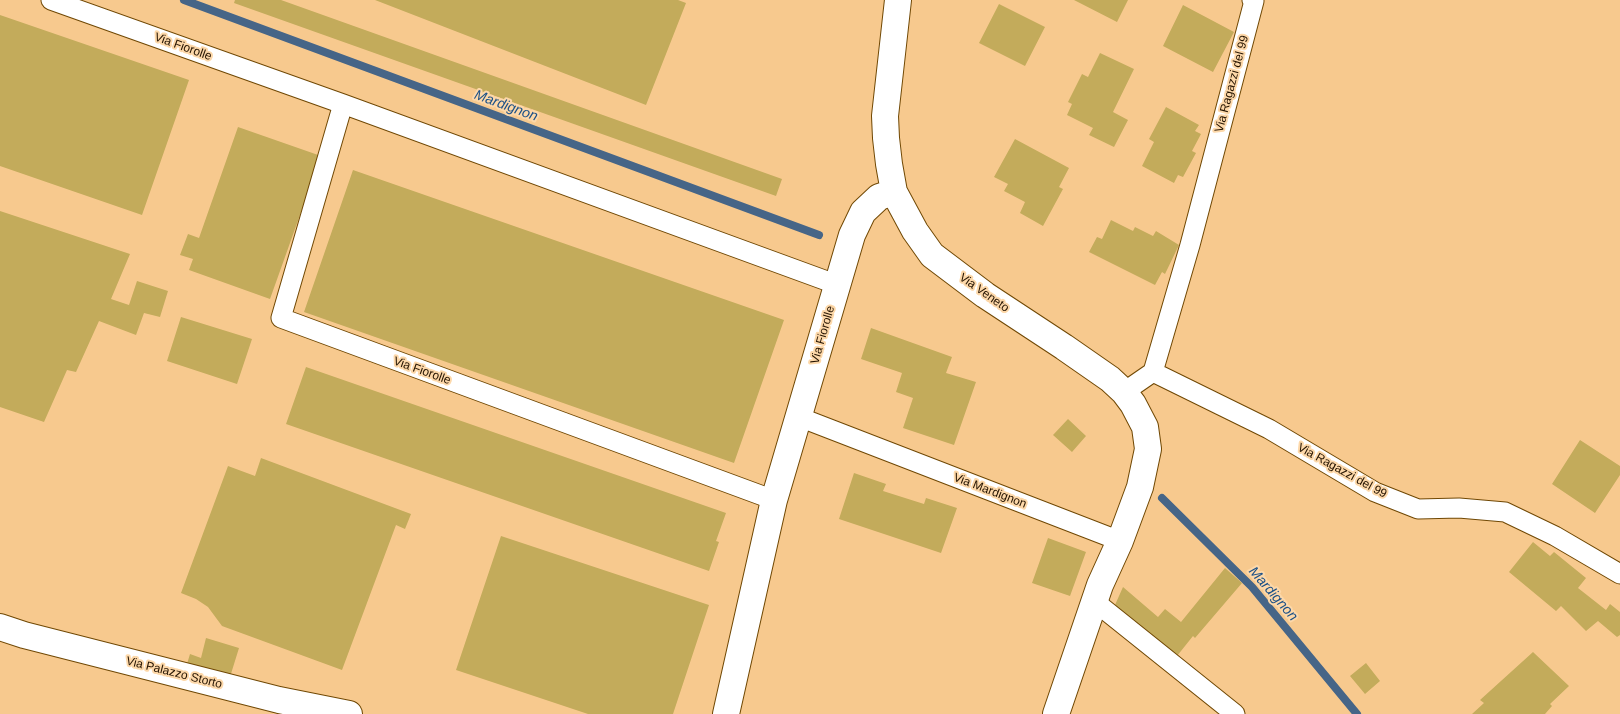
<!DOCTYPE html>
<html>
<head>
<meta charset="utf-8">
<style>
  body { margin:0 }
  canvas { display:block; background:#f7c98e }
</style>
</head>
<body>
<canvas width="1620" height="714"></canvas>
<script>
const ctx = document.querySelector('canvas').getContext('2d');
ctx.lineJoin = 'round';
function stroke(path, color, width, dash) {
  ctx.strokeStyle = color;
  ctx.lineWidth = width;
  ctx.lineCap = dash ? 'butt' : 'round';
  ctx.setLineDash(dash || []);
  ctx.stroke(path);
}
function paint(path, color) {
  ctx.fillStyle = color;
  ctx.fill(path, 'evenodd');
}
function write(font, color, halo, rows, align = 'center') {
  ctx.font = font + ' Helvetica,sans-serif';
  ctx.lineWidth = 4;
  ctx.setLineDash([]);
  ctx.textBaseline = 'middle';
  ctx.strokeStyle = halo;
  ctx.fillStyle = color;
  for (const [text, x, y, turn = 0] of rows) {
    ctx.save();
    ctx.translate(x, y);
    ctx.rotate((+turn || 0) * Math.PI / 180);
    ctx.textAlign = isNaN(turn) ? turn : align;
    if (halo) ctx.strokeText(text, 0, 0);
    ctx.fillText(text, 0, 0);
    ctx.restore();
  }
}
stroke(new Path2D(`
  M184,0L819,235
  M1162,498L1252,587L1357,714`), '#466587', 8);
paint(new Path2D(`
  M235,0H281L782,179L776,196L234,3Z
  M375,0H678L686,3L646,105Z
  M1074,0H1128L1117,22Z
  M999,4L1045,27L1025,66L979,43Z
  M1183,5L1234,32L1213,72L1163,46Z
  M0,15L189,80L142,215L0,166Z
  M1100,53L1134,69L1113,112L1128,120L1114,147L1089,135L1093,128L1067,115L1072,104L1068,102L1082,74L1088,77Z
  M1166,107L1199,125L1195,131L1201,134L1192,151L1196,153L1183,177L1178,175L1174,183L1142,166L1154,142L1149,139Z
  M238,127L321,156L270,299L189,270L193,259L180,255L188,234L199,238Z
  M1015,139L1069,168L1059,187L1063,189L1043,226L1020,213L1025,202L1004,191L1008,184L994,177Z
  M353,170L784,320L734,463L304,312Z
  M0,211L130,254L111,299L129,305L137,281L168,291L160,317L144,313L136,335L99,321L76,372L67,370L44,422L0,407Z
  M1111,220L1133,231L1135,227L1153,236L1156,231L1179,245L1165,274L1162,272L1155,285L1089,252L1097,237L1102,239Z
  M181,317L252,339L237,384L167,361Z
  M871,328L952,357L946,373L976,382L954,445L903,428L913,398L896,392L902,373L861,359Z
  M306,367L726,513L716,541L719,542L709,571L286,424Z
  M1068,419L1086,436L1072,452L1053,435Z
  M1580,440L1620,466V475L1595,513L1552,484Z
  M261,458L411,514L405,529L396,525L342,670L222,626L208,607L196,599L181,593L228,466L255,476Z
  M854,473L886,484L883,491L924,504L926,498L957,508L941,553L839,519Z
  M501,536L709,605L673,714H588L456,670Z
  M1048,538L1086,552L1070,596L1032,583Z
  M1533,542L1550,556L1554,552L1586,578L1578,588L1606,610L1610,604L1620,612V635L1617,637L1598,621L1586,631L1561,606L1556,611L1509,572Z
  M1225,568L1242,583L1195,638L1193,636L1177,656L1115,605L1123,587L1158,617L1165,609L1181,622Z
  M206,638L239,648L230,677L187,664L190,654L201,658Z
  M1533,652L1569,686L1550,704L1552,706L1545,714H1472L1484,703L1480,700Z
  M1366,663L1380,681L1365,694L1350,676Z`), '#c3ab5b');
const street = new Path2D(`
  M51,0L343,104L838,285
  M343,104L281,318L774,500
  M1153,372L1269,429L1375,492L1418,509L1459,508L1505,512L1555,536L1620,574
  M1124,392L1153,372L1190,245L1254,1L1252,0
  M799,417L1120,541
  M1094,601L1235,714`);
const secondary = new Path2D(`
  M898,0L885,116L886,138L889,164L894,192L915,231L932,255L985,295L1064,347L1110,379L1124,392L1133,404L1145,427L1148,449L1140,487L1120,541L1100,585L1056,714
  M0,627L24,635L279,700L349,714
  M726,714L774,500L852,235L863,212L879,197L894,192`);
stroke(street, '#704804', 21);
stroke(secondary, '#704804', 28);
stroke(street, '#fff', 19);
stroke(secondary, '#fff', 26);
write('12px', '#241300', '#fdd8a9', [
  ["Via Fiorolle",183,47,20],
  ["Via Ragazzi del 99",1232,84,-75],
  ["Via Veneto",984,293,35],
  ["Via Fiorolle",823,335,-74],
  ["Via Fiorolle",422,371,20],
  ["Via Ragazzi del 99",1342,471,29],
  ["Via Mardignon",990,491,21],
  ["Via Palazzo Storto",174,673,14]
]);
write('italic 14px', '#1b5087', '#fdd8a9', [
  ["Mardignon",506,106,20],
  ["Mardignon",1273,594,49]
]);
</script>
</body>
</html>
